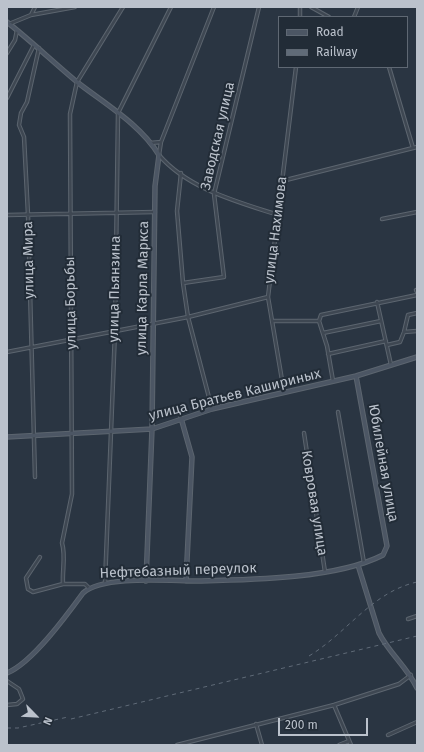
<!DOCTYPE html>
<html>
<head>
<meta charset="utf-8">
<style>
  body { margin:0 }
  #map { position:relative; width:424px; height:752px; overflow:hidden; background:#2a3542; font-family:"Fira Sans",sans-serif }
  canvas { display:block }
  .frame { position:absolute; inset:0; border:8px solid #bbc2cc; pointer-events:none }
  .legend { position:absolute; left:278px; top:16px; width:130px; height:52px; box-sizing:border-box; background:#222c37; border:1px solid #5f6873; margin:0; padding:5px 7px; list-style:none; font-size:12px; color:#bbc2cc }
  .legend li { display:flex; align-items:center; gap:8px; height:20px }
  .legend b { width:20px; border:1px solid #5f6873 }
  .north { position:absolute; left:16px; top:696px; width:40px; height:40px; -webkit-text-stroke:3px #222c37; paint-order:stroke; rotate:114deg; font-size:11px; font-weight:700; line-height:16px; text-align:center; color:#bbc2cc }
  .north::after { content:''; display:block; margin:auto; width:14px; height:18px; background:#bbc2cc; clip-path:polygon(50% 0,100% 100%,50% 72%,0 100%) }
  .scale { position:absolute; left:278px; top:718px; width:90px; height:18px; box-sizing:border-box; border:2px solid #bbc2cc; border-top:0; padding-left:5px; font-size:12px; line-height:14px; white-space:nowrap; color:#bbc2cc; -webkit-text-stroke:3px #222c37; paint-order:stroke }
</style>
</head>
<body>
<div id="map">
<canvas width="424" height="752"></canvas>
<div class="frame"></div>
<ul class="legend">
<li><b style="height:5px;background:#4c5664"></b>Road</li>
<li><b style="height:5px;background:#606b78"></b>Railway</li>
</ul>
<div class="north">N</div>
<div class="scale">200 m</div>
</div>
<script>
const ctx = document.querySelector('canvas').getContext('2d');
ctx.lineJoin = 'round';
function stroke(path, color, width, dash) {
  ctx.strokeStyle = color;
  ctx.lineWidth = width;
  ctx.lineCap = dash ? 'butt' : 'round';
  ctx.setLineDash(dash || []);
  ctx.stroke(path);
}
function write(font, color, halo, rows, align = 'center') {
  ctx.font = font + ' "Fira Sans",sans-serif';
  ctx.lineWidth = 4;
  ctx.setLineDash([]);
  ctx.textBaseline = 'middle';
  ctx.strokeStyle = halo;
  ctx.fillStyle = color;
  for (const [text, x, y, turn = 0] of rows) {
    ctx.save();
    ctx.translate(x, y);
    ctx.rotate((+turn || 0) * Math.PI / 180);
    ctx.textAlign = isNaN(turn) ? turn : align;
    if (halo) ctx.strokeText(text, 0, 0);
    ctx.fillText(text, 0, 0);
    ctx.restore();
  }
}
const street = new Path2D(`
  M214,7L161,142L159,155C188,189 238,202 278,215
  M311,7L329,17
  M31,15L75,7
  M300,17V7
  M354,17L358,7
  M9,24L31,15L35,7
  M7,53L15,40L17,30
  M389,67L413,148
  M7,98L34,45
  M150,143L161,142
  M181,173L177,211L183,283L188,317L212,409
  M282,181L417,147
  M7,215L155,212
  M382,219L417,212
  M183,283L224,277L214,194L259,7
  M416,290L417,292
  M377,302L391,365
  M272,321H319L321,315L417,295
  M319,321L327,346L333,381
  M404,332L417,331
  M323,333L381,321
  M387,345L400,342L404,332L408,315L417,313
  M7,352L188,317L268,297
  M328,354L386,341
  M284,392L268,297L296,67
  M338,412L364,563
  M304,433L325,572
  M35,477L28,215L24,137L19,125L21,113L27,102L39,48
  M40,557L26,578L28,589L33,592L63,584
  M105,583L115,331L118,113L171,7
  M89,588L85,584H63C62,570 66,556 62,543L72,494L70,114L77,82L123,7
  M408,619L417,616
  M7,681L19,689L23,699L17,704L7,705
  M334,705L351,745
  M256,724L262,745
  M388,735L417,722
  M177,745L334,705L399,684L411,675
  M339,745L349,741`);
const secondary = new Path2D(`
  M7,22C31,41 53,62 77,82C105,104 140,124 159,155L155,186L152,429L146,581
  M181,418L192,457L186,581
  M7,437L152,429L212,409L356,376L417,357
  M358,565L379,633C389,653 407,667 417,688
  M7,673C32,663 67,615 83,593C103,575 169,581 197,581C249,580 336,579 383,555L387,546L356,376`);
stroke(street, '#5c656f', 4.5);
stroke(secondary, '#5c656f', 5.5);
stroke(street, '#3e4752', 2.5);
stroke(secondary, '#4c5664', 3.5);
stroke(new Path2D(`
  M309,656C347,633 372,592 417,582
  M71,719L417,636
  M7,728H18L68,717`), '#606b78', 1, [4, 4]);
write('14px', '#bbc2cc', '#222c37', [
  ["Заводская улица",218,136,-77],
  ["улица Нахимова",276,230,-83],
  ["улица Мира",29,260,-91],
  ["улица Карла Маркса",143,288,-89],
  ["улица Пьянзина",115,289,-89],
  ["улица Борьбы",71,303,-91],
  ["улица Братьев Кашириных",235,395,-14],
  ["Юбилейная улица",383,463,80],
  ["Ковровая улица",314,503,81],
  ["Нефтебазный переулок",178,571,-2]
]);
</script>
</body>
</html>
